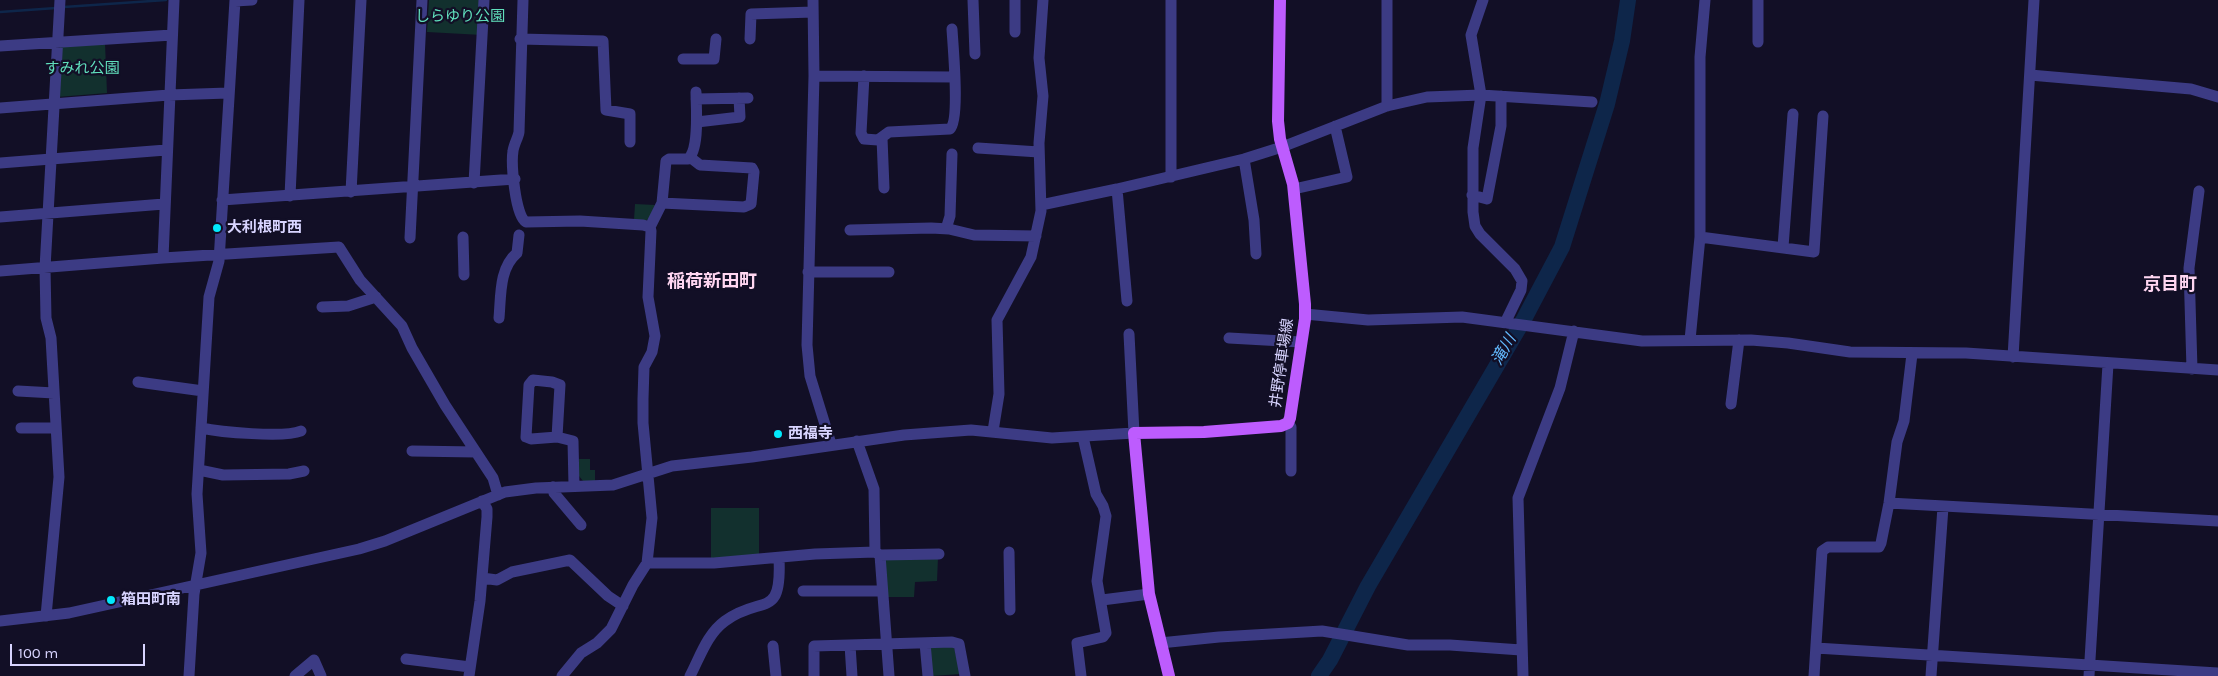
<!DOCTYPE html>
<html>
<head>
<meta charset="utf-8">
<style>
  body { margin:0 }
  #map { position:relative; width:2218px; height:676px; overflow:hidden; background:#120f26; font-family:Karla,sans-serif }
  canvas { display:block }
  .scale { position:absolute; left:10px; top:644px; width:135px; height:22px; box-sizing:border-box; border:2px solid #d8d4ff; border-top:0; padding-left:6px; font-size:15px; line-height:18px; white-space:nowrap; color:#d8d4ff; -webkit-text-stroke:4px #120f26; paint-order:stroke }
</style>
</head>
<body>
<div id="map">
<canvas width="2218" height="676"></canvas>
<div class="scale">100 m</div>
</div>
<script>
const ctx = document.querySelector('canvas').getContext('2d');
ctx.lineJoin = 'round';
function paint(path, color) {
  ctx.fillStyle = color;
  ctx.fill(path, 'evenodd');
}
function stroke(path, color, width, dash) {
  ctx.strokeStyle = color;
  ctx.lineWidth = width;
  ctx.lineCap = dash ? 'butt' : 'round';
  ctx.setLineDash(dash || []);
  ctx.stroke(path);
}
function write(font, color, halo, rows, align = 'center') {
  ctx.font = font + ' Karla,"Noto Sans JP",sans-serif';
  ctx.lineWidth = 4.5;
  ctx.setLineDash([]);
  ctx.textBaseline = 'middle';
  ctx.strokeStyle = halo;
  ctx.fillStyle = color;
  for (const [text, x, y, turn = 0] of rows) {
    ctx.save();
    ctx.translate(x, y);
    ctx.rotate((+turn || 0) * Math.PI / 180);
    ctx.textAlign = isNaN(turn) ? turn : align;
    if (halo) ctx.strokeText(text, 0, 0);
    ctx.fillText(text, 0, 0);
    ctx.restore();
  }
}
paint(new Path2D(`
  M429,0H484L482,35L427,32Z
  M105,43L107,93L57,97L60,45Z
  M635,204L655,205L649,219L644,221L634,220Z
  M579,459H590V470H595V482L583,481L579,476Z
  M711,508H759V556L711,559Z
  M938,558L937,581L915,582L914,597H884L883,560Z
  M953,644L961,674L931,676L929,647Z`), '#12302e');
stroke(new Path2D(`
  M64,7L166,0
  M0,12L56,8`), '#0e264a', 2.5);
stroke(new Path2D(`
  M1319,676L1330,660L1368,586L1524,319L1562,247L1607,104L1622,41L1628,0`), '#0e264a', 16);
stroke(new Path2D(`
  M523,0L519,132C518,138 514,144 513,151C511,163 515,216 526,222L580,221L643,225L650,227L651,231L648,297L655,336L652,352L644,367L643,399V423L652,518L647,563L633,585L611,629L597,643L581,653L562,676
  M813,0L814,76L807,345L810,376L831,444
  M973,0L975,54
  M1015,0V32
  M1483,0L1471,35L1481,95L1473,148V212L1475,226L1480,234L1515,269L1522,281L1521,290L1506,321
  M235,1L252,0
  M520,39L603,41L606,110L630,114V142
  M750,39L751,14L813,12
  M1758,42V0
  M0,46L172,35
  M683,59H714L716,39
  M2030,75L2191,89L2218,97
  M814,76L954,77
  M864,76L861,133L864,139L878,140L889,132L950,129C960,120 953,47 952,29
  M696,99L748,98
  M1387,106V0
  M0,108L169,95L228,93
  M697,122L740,117L739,98
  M882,138L884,188
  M978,148L1039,152
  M1244,159L1254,220L1256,254
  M0,163L166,150
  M1171,177V0
  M474,183L484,0
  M1117,189L1127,301
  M1294,189L1347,177L1335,126
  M351,192L361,0
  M1472,195L1487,199L1501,126V96
  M290,196L299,0
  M222,200L515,179
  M662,203L744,207L751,204L754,172L752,168L700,165L691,158
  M1041,205L1117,189L1244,159L1282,147L1387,106L1427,97L1481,95L1592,102
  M0,217L164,204
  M650,227L662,203L666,161L669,159H688C700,149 696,107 696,92
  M946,229L950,216L952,154
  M850,230L931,228L949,229L974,235L1036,236
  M463,237L464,275
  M1700,237L1814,252L1823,116
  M410,238L422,0
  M1783,247L1793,114
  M163,258L174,0
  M0,271L163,258L339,247L360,280L402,326L412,348L445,405L493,478L498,495
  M808,272H889
  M322,307L348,306L376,297
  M1305,314L1368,320L1462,317L1642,341L1751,340L1788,343L1850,352L1966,353L2218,370
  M499,318C501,296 499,268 517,253L519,235
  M1229,338L1301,342
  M1690,340L1700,237V57L1705,0
  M2013,357L2034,0
  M2192,369L2189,268L2199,191
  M138,382L203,391
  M18,391L54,393
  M1731,404L1739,340
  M1288,423L1291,427V471
  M21,428H56
  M201,428C220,432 284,438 301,431
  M993,431L999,394L997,320L1031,257L1041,211L1039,143L1043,96L1039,58L1043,0
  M557,437L560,385L552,382L533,380L529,385L526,437L531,439L557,437L573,441L574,486
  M857,441L874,489L875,552L880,555L889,676
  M412,451L476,452
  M199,470L223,475L289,474L304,471
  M553,487L554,493L581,525
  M1889,503L2218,521
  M1009,552L1010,610
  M880,555L939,554
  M647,563H714L815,554L875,552
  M482,578L497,580L512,572L570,560L608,596L623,606
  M803,591H881
  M1102,600L1149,594
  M46,616L59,477L51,338L46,318L45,268L60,0
  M0,621L69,613L359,549L385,541L505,492L536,488L613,485L672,466L752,457L904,435L971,430L1052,438L1134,433L1129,334
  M925,643L928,676
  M1160,643L1219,637L1322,631L1408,645H1450L1521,650
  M850,645L852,676
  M773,646L776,676
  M1816,648L2218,673
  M406,659L470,667
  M189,676L194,594L201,553L197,494L209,297L219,261L235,0
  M295,676L314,660L321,676
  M469,676L480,601L487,517V509L482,501
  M690,676C700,657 707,634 725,621C762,594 782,621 779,558
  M814,676V646L952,642L959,644L965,676
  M1081,676L1077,643L1103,637L1106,633L1097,581L1106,516L1103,506L1096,494L1083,437
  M1523,676L1518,498L1560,388L1574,331
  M1814,676L1822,551L1828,547H1879L1881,543L1889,503L1897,442L1904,421L1912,354
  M1931,676L1943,507
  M2089,676L2108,364`), '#3c3b84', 11);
stroke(new Path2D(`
  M1169,676L1149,594L1134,433L1204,432L1281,426L1288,423L1290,418L1305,319V304L1293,184L1280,139L1278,121L1280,0`), '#bd5cfe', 12);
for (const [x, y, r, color] of [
  [217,228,5,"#02e9fc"],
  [778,434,5,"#02e9fc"],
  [111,600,5,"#02e9fc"]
]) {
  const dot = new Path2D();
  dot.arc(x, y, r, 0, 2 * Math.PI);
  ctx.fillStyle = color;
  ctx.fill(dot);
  stroke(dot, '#120f26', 2);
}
write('15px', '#60dfbc', '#120f26', [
  ["しらゆり公園",460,17],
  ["すみれ公園",82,69]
]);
write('bold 15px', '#d8d4ff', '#120f26', [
  ["大利根町西",227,228],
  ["西福寺",788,434],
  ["箱田町南",121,600]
], 'left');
write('15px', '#d8d4ff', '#120f26', [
  ["井野停車場線",1282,363,-82]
]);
write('italic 16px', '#63bafe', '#120f26', [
  ["滝川",1504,350,-60]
]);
write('bold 18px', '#ffd6f1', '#120f26', [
  ["稲荷新田町",712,282],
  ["京目町",2170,285]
]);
</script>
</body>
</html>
